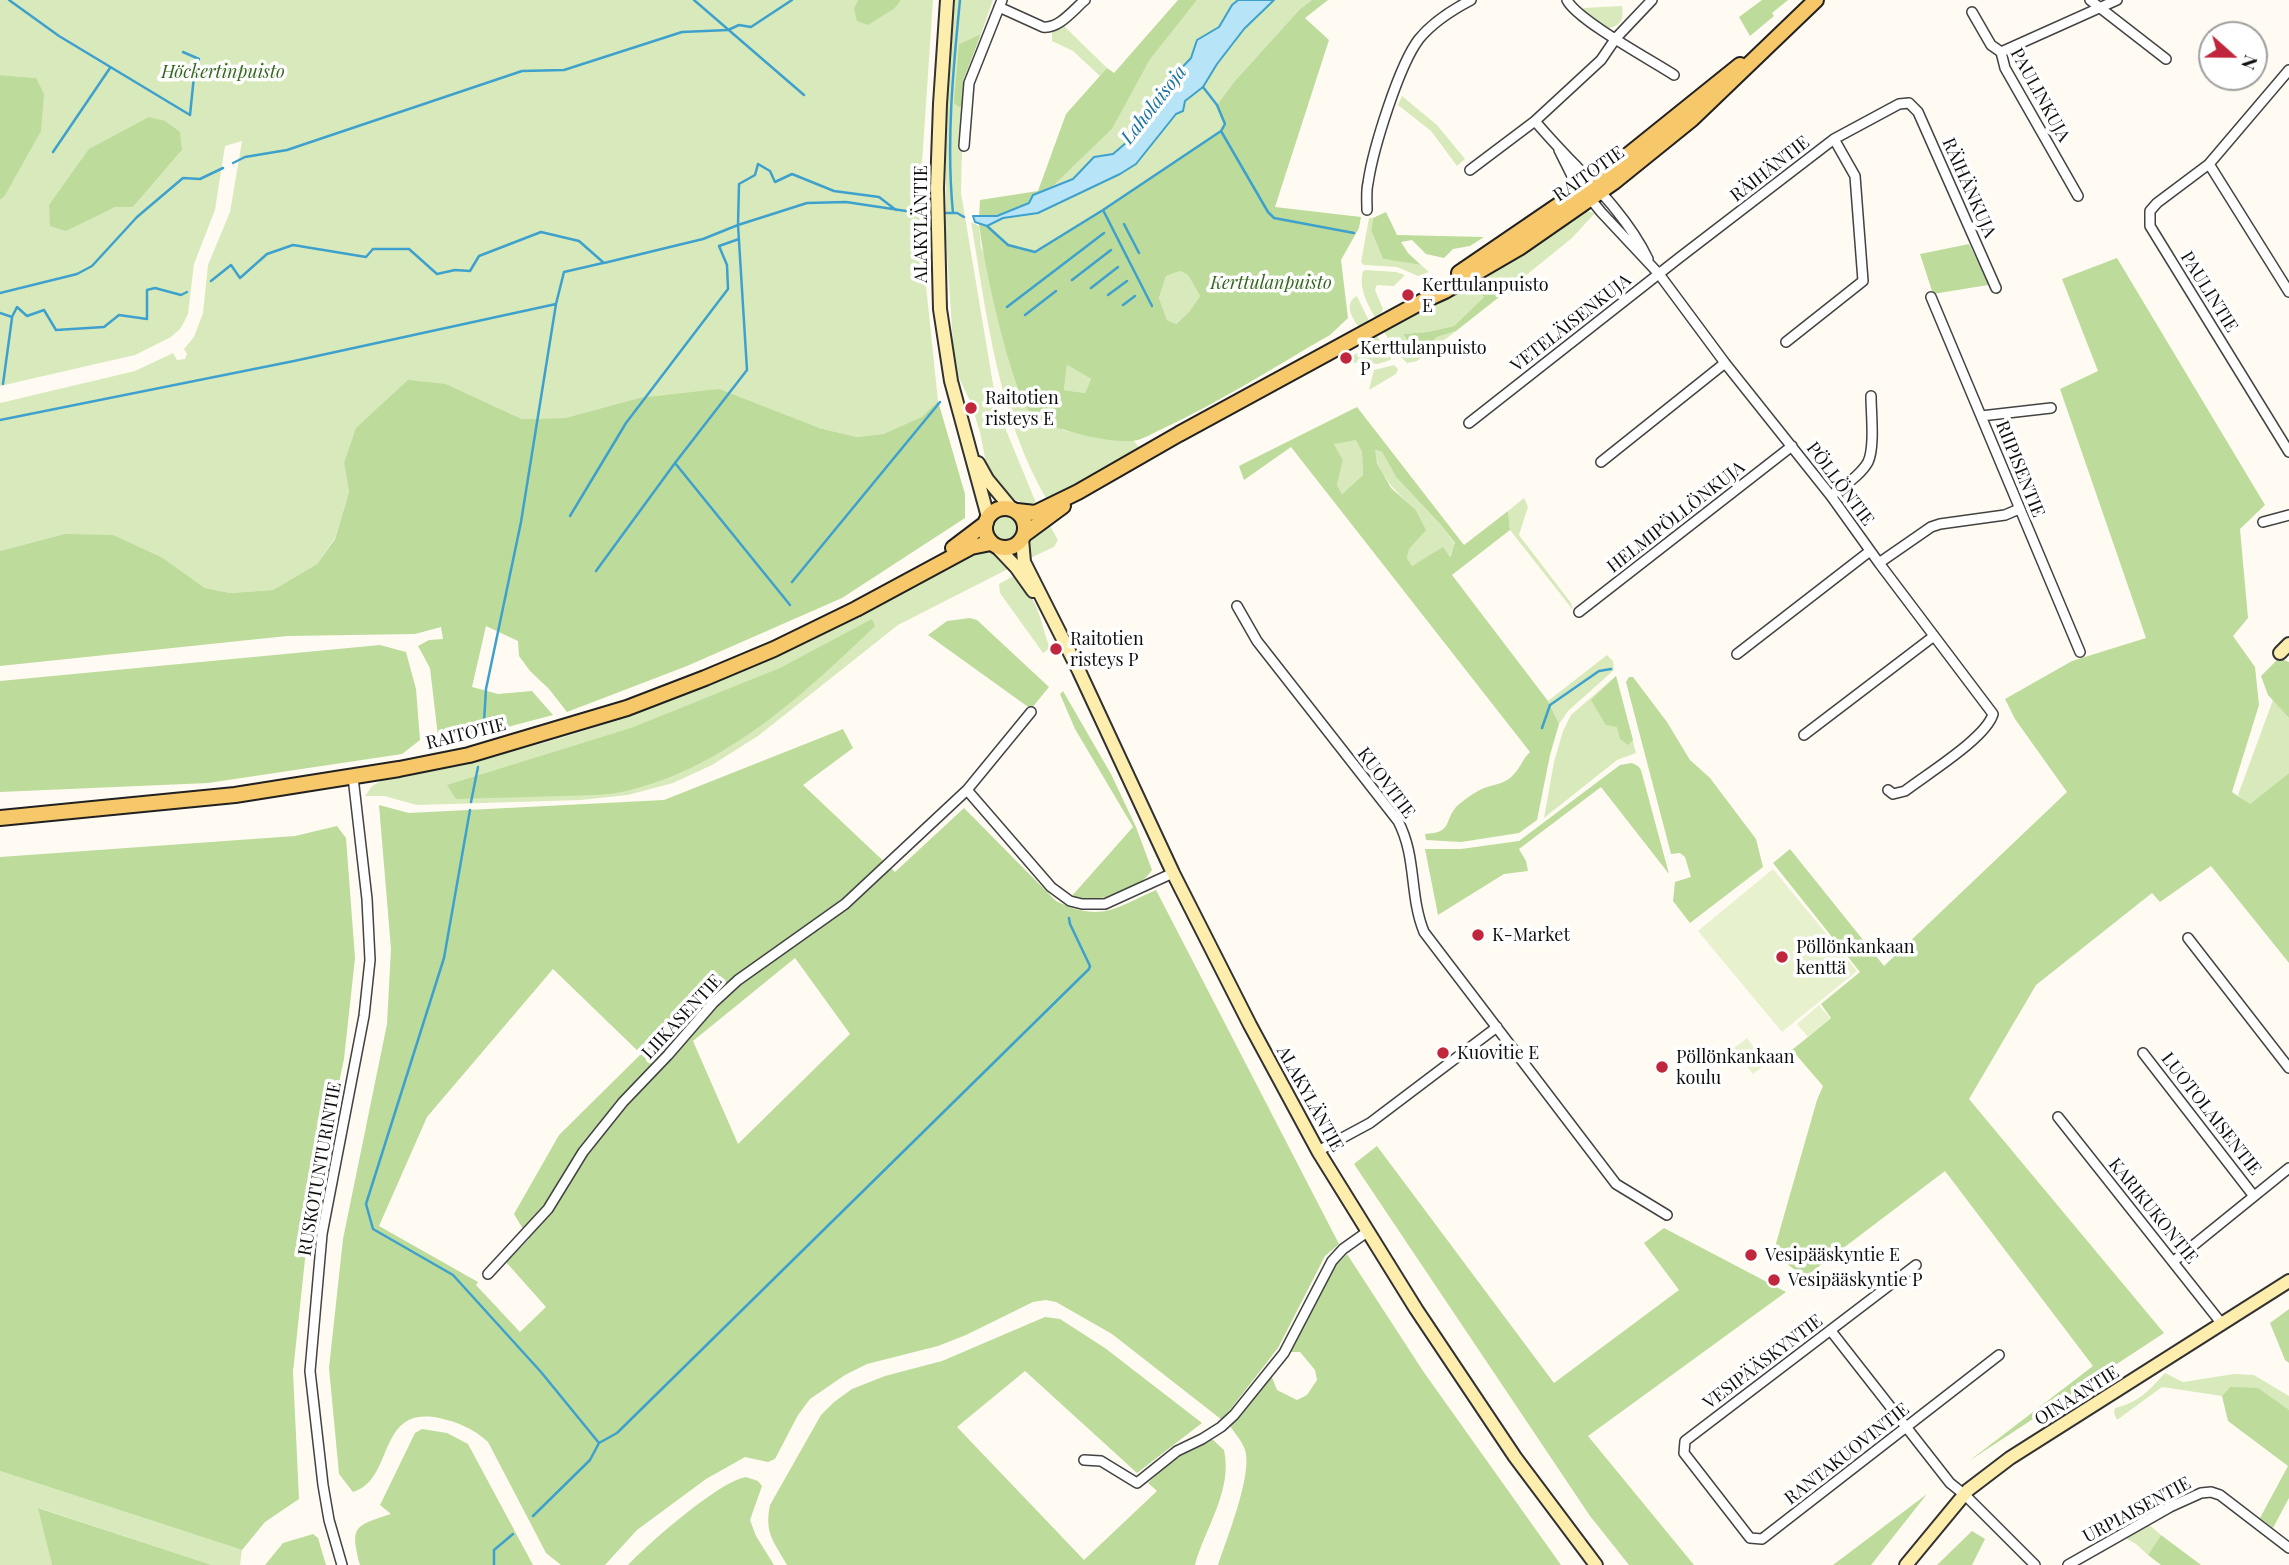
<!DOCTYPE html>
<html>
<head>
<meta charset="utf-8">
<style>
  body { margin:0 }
  #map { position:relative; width:2289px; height:1565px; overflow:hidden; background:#fffbf2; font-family:"Playfair Display",serif }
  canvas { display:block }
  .north { position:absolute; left:2198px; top:21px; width:70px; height:70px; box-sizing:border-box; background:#fff; border:2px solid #9f9f9f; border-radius:50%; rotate:111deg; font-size:19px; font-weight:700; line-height:28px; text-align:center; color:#101010 }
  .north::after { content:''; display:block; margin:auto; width:24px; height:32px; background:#c0273c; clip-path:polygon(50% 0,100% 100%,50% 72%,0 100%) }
</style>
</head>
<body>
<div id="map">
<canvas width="2289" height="1565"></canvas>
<div class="north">N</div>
</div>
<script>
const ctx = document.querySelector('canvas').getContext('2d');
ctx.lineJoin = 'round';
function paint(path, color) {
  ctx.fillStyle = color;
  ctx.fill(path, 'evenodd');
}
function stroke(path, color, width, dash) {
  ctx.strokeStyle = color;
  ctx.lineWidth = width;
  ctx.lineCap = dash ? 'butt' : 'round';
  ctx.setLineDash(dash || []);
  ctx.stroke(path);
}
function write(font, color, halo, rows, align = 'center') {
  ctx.font = font + ' "Playfair Display",serif';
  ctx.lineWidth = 7;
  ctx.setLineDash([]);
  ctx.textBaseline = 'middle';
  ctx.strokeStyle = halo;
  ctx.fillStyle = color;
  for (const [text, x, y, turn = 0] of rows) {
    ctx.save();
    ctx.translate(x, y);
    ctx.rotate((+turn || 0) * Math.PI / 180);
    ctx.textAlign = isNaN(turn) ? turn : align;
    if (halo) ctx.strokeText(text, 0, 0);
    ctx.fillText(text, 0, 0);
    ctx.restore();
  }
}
paint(new Path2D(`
  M0,0H858L854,8H895L901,0H933L921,178L922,247L938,401L923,417L883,434L857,437L819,428L639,398L565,418L522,419L446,384L344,463L349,492L335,538L317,564L273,590L230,593L205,588L163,558L64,534L0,551V403L135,371L173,353L177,360L185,359L187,354L184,349L194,337L203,313L208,265L230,212L242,141L225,146L215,210L194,264L188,314L181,328L171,337L135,355L0,386V200L4,197L36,78L0,75ZM182,150L133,207H115Z
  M955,0H993L981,34L959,44L963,106L961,193L997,408L1036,503L1030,506L1002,494L986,463L980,432L971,403L959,378L953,344L946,237V104Z
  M1197,0H1238L1232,5L1219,27L1197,40L1191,58L1172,78L1171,96L1154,108L1150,116L1139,125L1134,136L1113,154L1094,157L1073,179L1051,188L1112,129L1149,59Z
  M1274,0H1312L1300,9L1234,82L1217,105L1225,124L1221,131L1103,210L1035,252L1008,245L987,226L1003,218L1038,213L1120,174L1176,114L1183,111L1185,101L1203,87L1217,64L1244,29Z
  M1622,6C1624,18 1622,25 1609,28L1582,11L1584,8Z
  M1062,24L1107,68L1100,76L1073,51L1052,41V30Z
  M1402,96L1437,125L1465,159L1457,166L1431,131L1398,105Z
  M1587,211L1595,213L1572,238L1503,294L1487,279L1476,288L1484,297L1454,326L1427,332L1403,334C1409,344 1416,347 1427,346L1437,337L1456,331L1417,361L1407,363L1397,353L1383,330C1452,299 1514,256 1577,214Z
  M1369,218H1373L1371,230L1383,259L1421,265L1429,272L1418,276L1397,267L1364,265L1361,262Z
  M971,222L979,226L981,247L1062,430L1100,438L1134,441L1140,449L1047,500C998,416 987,317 971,222Z
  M1366,270L1396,272L1405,275L1394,286L1377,285L1375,290L1383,309L1378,319H1376C1368,305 1358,287 1363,271Z
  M1180,271L1188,275L1200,296L1189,312L1176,324L1167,320L1159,298L1166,276Z
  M1357,296L1370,323L1360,328C1352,319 1343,303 1357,296Z
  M1377,336L1391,358L1390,360L1378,364L1346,362Z
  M1067,365L1091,379L1085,393L1064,390Z
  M1394,365L1398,369L1396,374L1369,390L1374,370Z
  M1356,439L1362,452L1363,475L1342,494L1337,485L1343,460L1334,444Z
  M1374,450L1382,452L1396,477L1440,524L1455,544L1449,557L1443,548L1412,566L1407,558L1415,509C1396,492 1379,476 1374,450Z
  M1524,498L1528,507L1519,535L1571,603L1573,610L1510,530L1508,511Z
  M992 529a14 14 0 1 1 28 0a14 14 0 1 1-28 0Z
  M1049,524L1058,540L1054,547L1030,558L1028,547L1034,537Z
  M984,548L999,557L1010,568L898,625L758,736L712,765L673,783L628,795L581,800L417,805L384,796H365L372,786L381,781C443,766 506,755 567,736C652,710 736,676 815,637C866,612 915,583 964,554Z
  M1015,575C1022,585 1030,594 1035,604C1042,619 1044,634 1050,648L1043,653L1000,593L999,584Z
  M1607,655L1613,661L1614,670L1568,711L1559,724L1548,701Z
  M1616,676L1636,753L1617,760L1544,818L1554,762L1563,731L1571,715Z
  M2273,700L2289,718V773L2249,805L2238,795Z
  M2165,1373L2183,1382L2234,1374L2254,1375L2289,1396V1410L2230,1387L2222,1396L2162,1387L2117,1420L2114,1413L2115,1408C2140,1402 2148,1391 2165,1373Z
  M0,1471L242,1550L240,1565H212L39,1508L52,1565H0Z
  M2147,1523L2161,1535L2148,1555L2136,1544L2125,1538Z`), '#d8eabb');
paint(new Path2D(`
  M858,0H901L895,8L868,25L857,21L854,8Z
  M1178,0H1197L1150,59L1112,129L1051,188L1033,195L1029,203L997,216L979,218L980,200L1038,191L1066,114L1107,68L1114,73Z
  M1312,0H1328L1305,18L1329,40L1275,207L1361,217L1359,228L1341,260L1348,318L1330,335C1274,367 1220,402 1162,429C1153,433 1142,440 1133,441C1109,443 1048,430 1031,413C1011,391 982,257 979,223L987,226L1009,245L1035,252L1103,210L1221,131L1225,124L1217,105L1234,82L1300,9ZM1180,271L1188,275L1200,296L1189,312L1176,324L1167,320L1159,298L1166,276ZM1067,365L1091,379L1085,393L1064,390Z
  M1762,0H1788L1772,13L1774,16L1750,36L1739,17Z
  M981,34L963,81V106L959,107L954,103L959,44Z
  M0,75L36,78L44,94L41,131L4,197L0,200Z
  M149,117L165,121L180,132L182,150L133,207H115L66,231L50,226L49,205L89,149Z
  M1386,212L1397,235L1484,237L1470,246L1453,249L1444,258L1426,254L1412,240L1401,242L1408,253L1421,265L1383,259L1371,230L1373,218Z
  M1969,244L1988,282V285L1933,294L1920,254Z
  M2117,258L2265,505L2240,529L2248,618L2233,636L2255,667L2259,705L2232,792L2250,804L2289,773V963L2211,866L2160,902L2152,893L2036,985L1969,1099L2164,1333L1969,1461L2093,1366L1945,1171L1805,1277L1773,1254L1817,1100L1823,1086L1792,1050L1831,1018L1821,1004L1860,972L1773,863L1790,849L1884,966L2067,792L2015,719L2005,699L2072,661L2146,638L2060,389L2098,371L2062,279Z
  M1487,278L1503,294L1456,331L1437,337L1427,346C1416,347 1409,344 1403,334L1427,332L1454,326L1484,297L1476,288Z
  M408,380L446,384L522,419L565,418L639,398L719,389L819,428L857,437L883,434L922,417L938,401L965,494V518L842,598L687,666L567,712L549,689L530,671L519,656L518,641L486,626L472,687L498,694L532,691L553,715L439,745L430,668L418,646L429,640L443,639L441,627L415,634L287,636L0,666V551L64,534L113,535L163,558L205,588L230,593L273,590L317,564L335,539L349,492L344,463L356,428Z
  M1357,407L1464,545L1508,511L1510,530L1452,575L1548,701L1559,724L1550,755L1537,820L1519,833L1461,842L1426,840L1425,834C1453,832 1443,823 1456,807C1462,801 1476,791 1484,788C1495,784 1506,784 1514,774C1521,767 1523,758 1530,752L1291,447L1244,480L1239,466ZM1356,440L1362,452L1363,475L1342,494L1337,485L1343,460L1334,444ZM1375,450L1382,452L1396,477L1440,524L1455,543L1450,557L1443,547L1412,566L1407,558L1409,549L1426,530L1415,509L1391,488L1377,463Z
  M970,618L977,620L1049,687L1031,709L928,635L947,621Z
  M872,619L875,626C804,694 725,768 626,791C606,796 583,795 562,796C527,797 491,798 456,799L447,785L631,728L780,668Z
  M380,645L406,652L416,689L420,740L402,754L208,783L0,792V681Z
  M2279,658L2289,662V718L2268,695L2261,676Z
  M1616,676L1633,740L1628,745L1620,739L1617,727L1606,725L1591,700Z
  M1629,677H1633L1667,722L1690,760L1710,778L1756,839L1763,867L1690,923L1673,901L1675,882L1691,877L1685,857L1680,853L1671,854L1626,682Z
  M1063,691L1111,774L1136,827L1152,870C1136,894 1098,903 1071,897L1133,827L1075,729L1060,694Z
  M843,729L853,748L803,785L895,872L964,808L1056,901C1101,923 1115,908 1156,890L1339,1244L1325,1256L1278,1348L1222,1420L1112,1334L1056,1302L1046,1300L1033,1302L966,1335L938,1346L867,1364L845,1375L810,1399L798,1415L775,1459L768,1462L745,1457L706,1479L637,1530L605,1565H561L546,1553L488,1442C474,1429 458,1422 439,1418C376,1405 395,1480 353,1492L339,1474L329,1368L343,1239L387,1024L391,949L379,805L409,813L664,800ZM795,958L850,1034L738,1144L693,1041ZM553,969L641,1054L559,1135L514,1214L529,1239L506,1262L546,1307L520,1332L476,1285L478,1282L379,1226L427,1117Z
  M1632,763L1638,766L1641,770L1669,874L1601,787L1519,849L1526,861L1528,871L1504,874L1438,915L1425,849H1461L1519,841L1620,765Z
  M337,826L346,838L355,958L344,1059L308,1231L293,1372L299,1499L265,1522L242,1550L0,1471V857L295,836Z
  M1377,1146L1554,1383L1679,1290L1644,1243L1664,1228L1786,1292L1588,1436L1694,1565H1629L1590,1516L1354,1164Z
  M1347,1254L1423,1371L1561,1565H1218C1227,1538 1250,1481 1246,1454C1244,1443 1236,1435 1230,1426L1271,1375L1277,1390L1297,1400L1307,1395L1317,1380L1315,1370L1300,1352H1290L1335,1266Z
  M2289,1309V1363L2285,1360L2270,1323Z
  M1045,1317L1060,1319L1105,1348L1202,1423L1137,1473L1025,1371L957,1427L1084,1560L1157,1491L1148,1483L1179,1454L1211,1438L1224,1450C1233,1490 1205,1528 1195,1565H787C774,1542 764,1533 770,1505L821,1415L834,1402L852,1389L885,1376L942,1361Z
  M2230,1387L2258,1388L2289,1410V1498L2273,1528L2260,1518L2288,1466L2228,1421L2222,1396Z
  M422,1429L447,1433L468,1444L533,1565H360C350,1526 354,1526 391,1514L380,1505L415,1433Z
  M746,1477L758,1481L762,1486L750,1520L756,1536L774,1565H628C649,1543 718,1482 746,1477Z
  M1927,1494L1871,1565H1833Z
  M38,1508L212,1565H52Z
  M1972,1531L1985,1539L1972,1565H1937Z
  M313,1534L318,1538L326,1565H265L283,1543Z
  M2161,1535L2201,1565H2161L2148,1555Z`), '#bddb9b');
paint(new Path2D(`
  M1773,869L1857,971L1782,1032L1698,931Z
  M1819,1005L1830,1018L1808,1037L1797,1024Z
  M1747,1038L1766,1064L1753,1074L1734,1048Z`), '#e8f1cd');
const water = new Path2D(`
  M1238,0H1274L1244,29L1217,64L1203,87L1185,101L1183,111L1176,114L1136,164L1120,174L1038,213L1003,218L987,226L975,222L973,216H997L1029,203L1033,195L1073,179L1094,157L1113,154L1134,136L1139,125L1150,116L1154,108L1171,96L1172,78L1191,58L1197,40L1219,27L1232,5Z`);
paint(water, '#b7e4f6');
stroke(water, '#3ea1cd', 2);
stroke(new Path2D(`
  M9,0L59,36L190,115L194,76L199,59L183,52
  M694,0L804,95
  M1221,131L1268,212L1274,218L1354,233
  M53,152L110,68
  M233,163L245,157L287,150L522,71L564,70L682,32L728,30L739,25L751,27L792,0
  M1103,210L1152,306
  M946,213H957L964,217
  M953,213C946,143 953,70 960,0
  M1124,224L1139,253
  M987,226L1008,245L1035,252L1103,210L1221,131L1225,124L1217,105L1203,87
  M1072,280L1111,250
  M211,281L231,265L240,278L267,254L293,245L366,257L373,249H409L437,274L455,270L470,271L479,256L541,232L579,241L604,263L703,239L738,225L807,203L846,202L926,214
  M1091,288L1118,267
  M0,293L77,274L92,266L137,217L183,178L200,179L223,168
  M1108,295L1127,281
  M1123,305L1135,296
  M1007,307L1104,233
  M0,313L12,317L17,307L27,316L44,310L56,330L104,327L119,315L147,319V290L155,288L181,295L187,292
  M1025,315L1056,291
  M3,384L12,318
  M0,420L294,361L556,304L564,272L603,263
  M675,463L790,605
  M570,516L626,423L728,289L727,265L719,246L739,239
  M596,571L675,463L747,370L738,225L739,184L755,175L758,164L770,171L775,182L792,174L834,191L879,197L896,210
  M792,582L940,402
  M1542,728L1550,705L1599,671L1611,669
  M483,738L486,689L521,522L556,304
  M471,802L478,767
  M470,810L444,958L366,1204L373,1229L453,1275L541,1372L599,1443L590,1460L533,1516
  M599,1443L617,1433L1089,969L1090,966L1070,924L1069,918
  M494,1565V1550L513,1534`), '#3ea1cd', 2.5);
const street = new Path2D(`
  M1567,0C1577,20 1651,60 1674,75
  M2090,0L2166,59
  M999,7L1043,27C1059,29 1073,10 1085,0
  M1972,12L1991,45L2001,52L2005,68L2078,196
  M2001,52L2117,0
  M2289,70L2209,164L2289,292
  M964,146L969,83L1002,0
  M1559,150L1572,176L1601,212L1659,274L1725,363L1831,496L1879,563L1993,714C1986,738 1927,774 1905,791L1893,794L1888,790
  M2209,164L2157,203L2150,211V226L2289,452
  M1470,170L1535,121
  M1367,210C1367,201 1366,191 1368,183C1373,149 1399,65 1419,39C1432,23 1452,10 1471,0
  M1648,259C1622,205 1573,167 1535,121L1601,60L1616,38L1652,0
  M1931,297L2080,652
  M1786,342L1863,281L1855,176L1834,139
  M1981,416L2051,408
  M1469,423L1679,258L1834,139L1899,104L1909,103L1918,112L1996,288
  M1601,462L1725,363
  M1831,496C1843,486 1860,476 1868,462C1875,447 1871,413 1871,396
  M2263,522L2289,515
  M1879,563L1931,527L1940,524L2005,515L2019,509
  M1237,606L1257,641L1398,821C1417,857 1409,895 1424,932L1616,1184L1667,1215
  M1579,612L1792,446
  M1737,654L1870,551
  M1804,735L1934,636
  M967,790L1031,712
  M2188,938L2289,1068
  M2143,1053L2253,1195
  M2058,1117L2222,1324
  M1318,1151L1370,1123L1497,1027
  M2174,1261L2289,1168
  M1916,1265L1685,1441L1684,1453L1750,1538L1762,1539L1999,1355
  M488,1274L548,1209L583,1152L623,1102L668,1055L713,1003L738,980L845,904L967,790L1051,887L1070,901L1082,904H1105L1173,873
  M1831,1331L1950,1483L1965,1495L2035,1565
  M1084,1460L1101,1461L1137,1483L1177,1451L1202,1439L1221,1427L1234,1415L1284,1353L1332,1261L1343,1249L1367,1232
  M342,1565L329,1520L323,1485L310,1371L322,1234L364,1016L370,960L367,899L353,777
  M2068,1565L2170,1507L2201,1493L2211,1492L2220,1495L2289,1548`);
const secondary = new Path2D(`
  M947,0L940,104L937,188L940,309L951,381L988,517
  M978,463L987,479L1011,508
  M1022,539L1024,562L1079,671L1173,873L1250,1025L1318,1151L1416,1309L1515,1457L1596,1565
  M997,547L1016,567L1033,591
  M2280,653L2289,644
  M1906,1565L1968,1490L2010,1458L2289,1281`);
const primary = new Path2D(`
  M1459,273L1607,172L1740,65
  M985 528a20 20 0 1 1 40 0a20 20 0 1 1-40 0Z
  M1017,511L1035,513L1078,492L1179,434L1423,301L1445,291L1519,248L1614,182L1692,119L1816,0
  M1025,534L1063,506
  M953,548L986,523
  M0,818L235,795L399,769L469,755L627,708L705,678L774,649L856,609L971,547L991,543`);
stroke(street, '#434343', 12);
stroke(secondary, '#323232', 16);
stroke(primary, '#212121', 18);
stroke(street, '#fff', 9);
stroke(secondary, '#feeeae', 12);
stroke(primary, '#f7c86a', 14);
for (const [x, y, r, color] of [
  [1408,295,7,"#c0273c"],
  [1346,358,7,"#c0273c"],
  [971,408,7,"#c0273c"],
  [1056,649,7,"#c0273c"],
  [1478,935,7,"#c0273c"],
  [1782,957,7,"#c0273c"],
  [1443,1053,7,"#c0273c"],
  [1662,1067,7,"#c0273c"],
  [1751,1255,7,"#c0273c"],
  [1774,1280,7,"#c0273c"]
]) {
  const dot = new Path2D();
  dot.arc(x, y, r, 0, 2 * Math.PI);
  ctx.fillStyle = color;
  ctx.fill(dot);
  stroke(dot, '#fff', 2.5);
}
write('italic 18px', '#35681f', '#fff', [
  ["Höckertinpuisto",223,72],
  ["Kerttulanpuisto",1271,283]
]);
write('18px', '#101010', '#fff', [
  ["PAULINKUJA",2040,95,61],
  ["RÄIHÄNTIE",1770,169,-38],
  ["RAITOTIE",1589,174,-35],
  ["RÄIHÄNKUJA",1969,188,66],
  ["ALAKYLÄNTIE",921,224,-90],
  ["PAULINTIE",2209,292,58],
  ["VETELÄISENKUJA",1571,323,-38],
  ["RIIPISENTIE",2020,469,68],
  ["PÖLLÖNTIE",1840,484,53],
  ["HELMIPÖLLÖNKUJA",1676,517,-38],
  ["RAITOTIE",466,734,-14],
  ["KUOVITIE",1386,783,53],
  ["LIIKASENTIE",682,1017,-47],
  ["ALAKYLÄNTIE",1310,1099,61],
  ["LUOTOLAISENTIE",2211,1114,52],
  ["RUSKOTUNTURINTIE",320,1169,-80],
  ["KARIKUKONTIE",2153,1211,51],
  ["VESIPÄÄSKYNTIE",1763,1362,-37],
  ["OINAANTIE",2077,1396,-32],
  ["RANTAKUOVINTIE",1847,1454,-38],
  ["URPIAISENTIE",2137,1510,-28]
]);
write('18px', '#101010', '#fff', [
  ["Kerttulanpuisto",1422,285],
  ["E",1422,306],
  ["Kerttulanpuisto",1360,348],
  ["P",1360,369],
  ["Raitotien",985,398],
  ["risteys E",985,419],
  ["Raitotien",1070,639],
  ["risteys P",1070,660],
  ["K-Market",1492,935],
  ["Pöllönkankaan",1796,947],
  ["kenttä",1796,968],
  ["Kuovitie E",1457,1053],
  ["Pöllönkankaan",1676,1057],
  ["koulu",1676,1078],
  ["Vesipääskyntie E",1765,1255],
  ["Vesipääskyntie P",1788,1280]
], 'left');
write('italic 19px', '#1872a2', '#fff', [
  ["Laholaisoja",1154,105,-52]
]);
</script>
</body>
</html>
